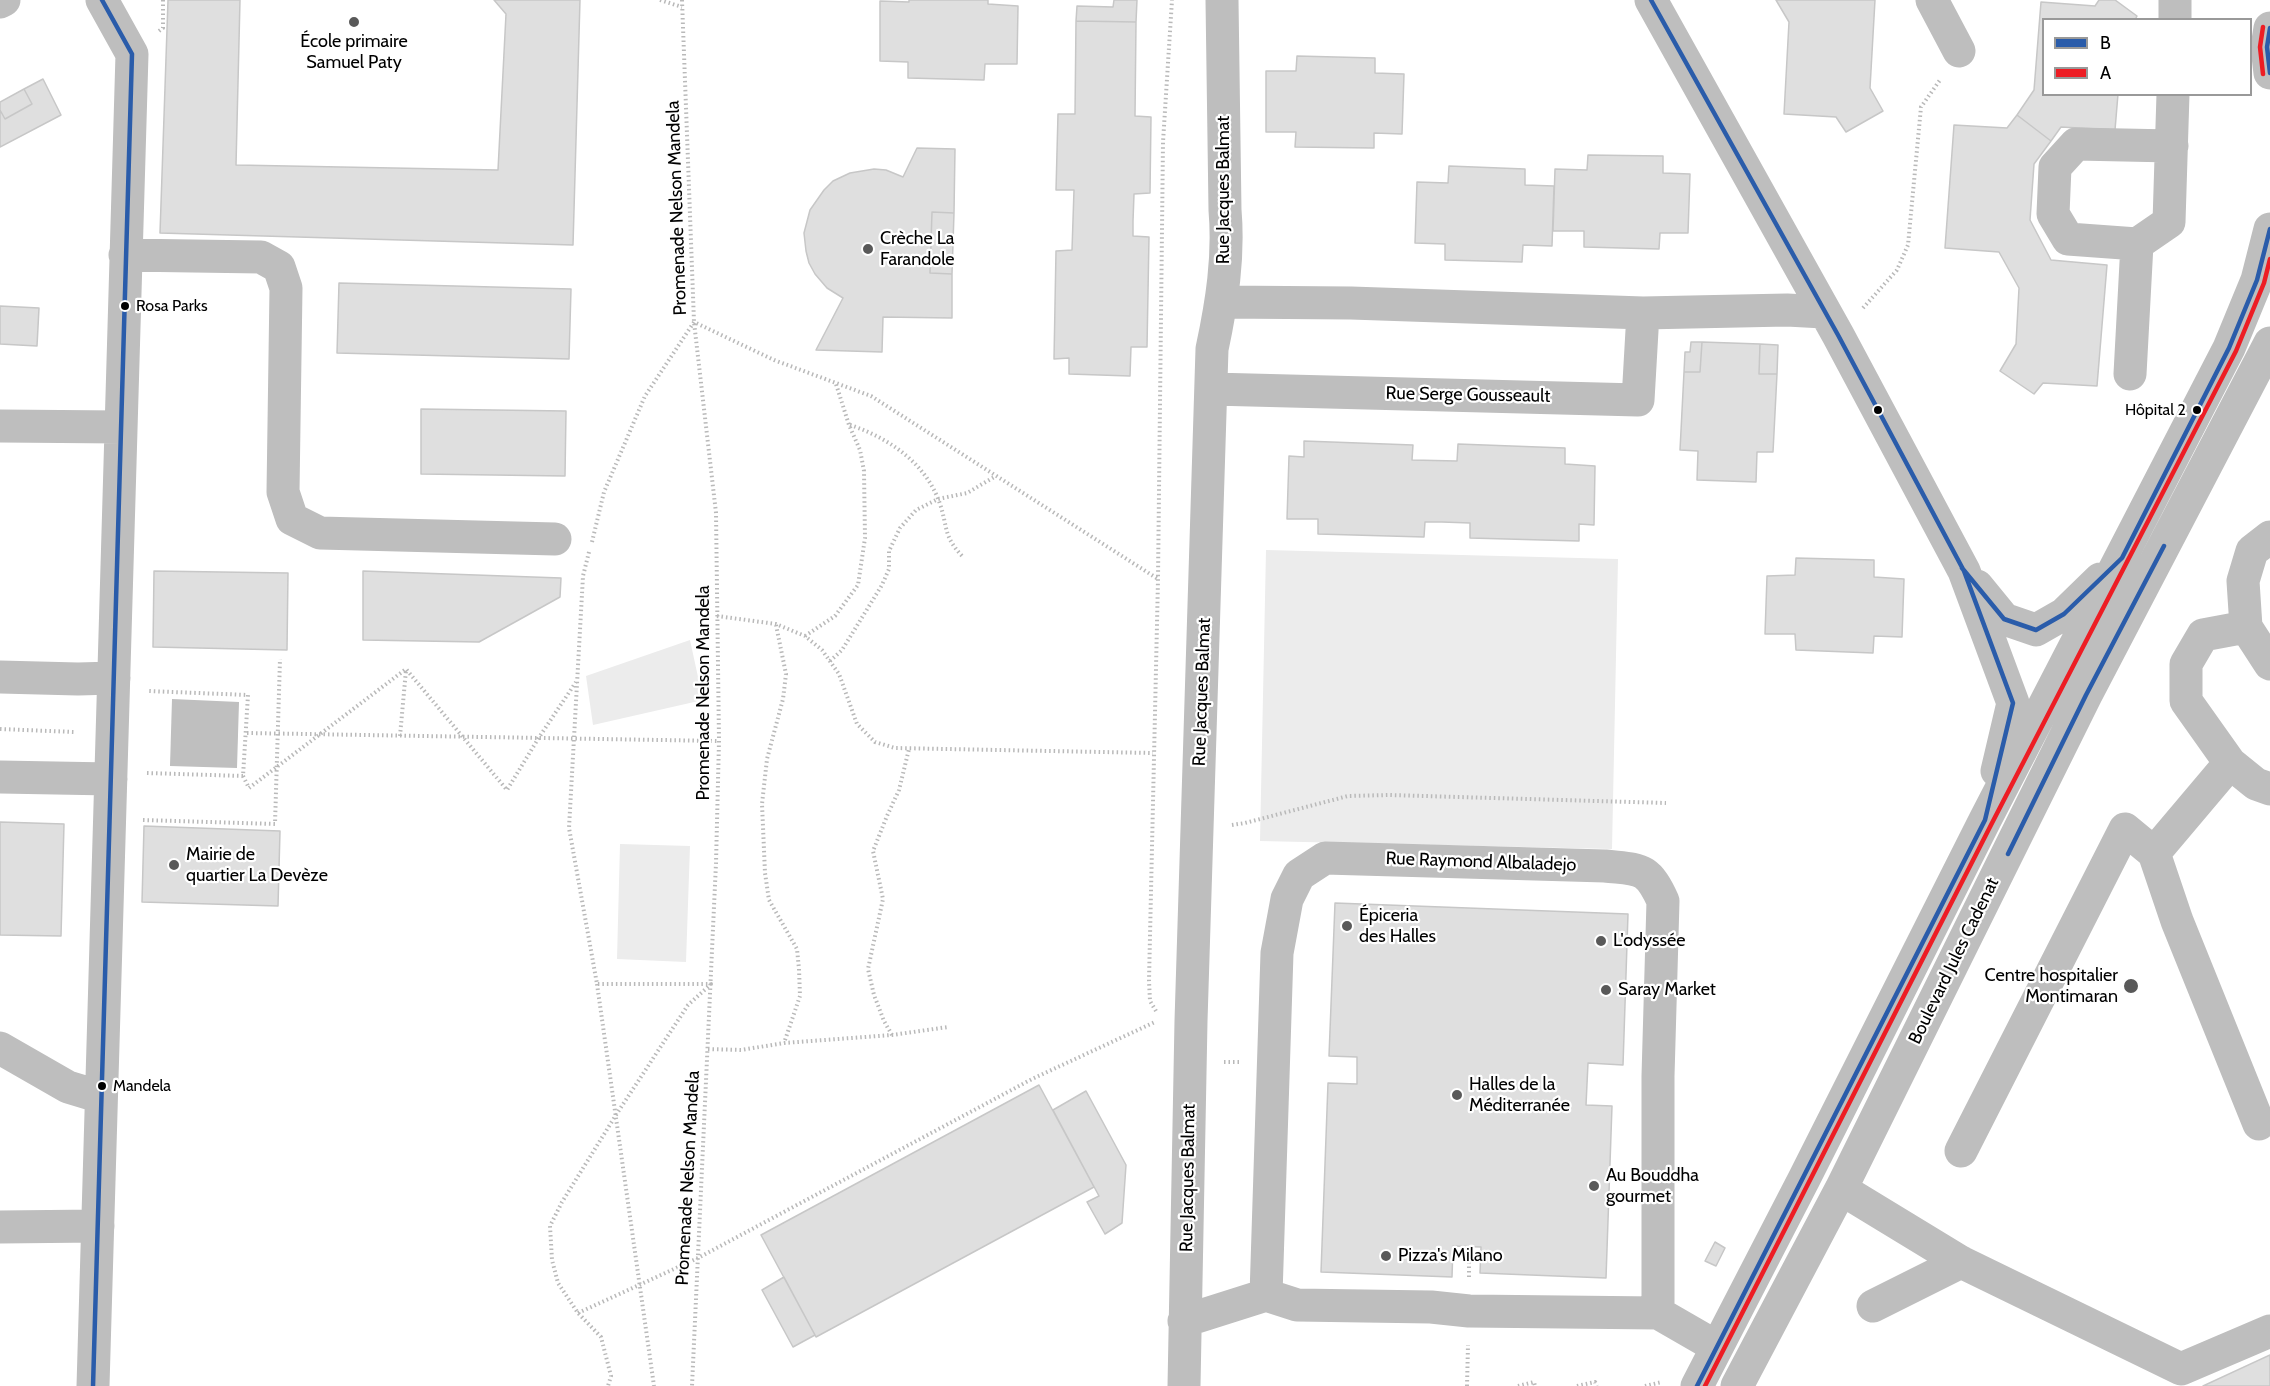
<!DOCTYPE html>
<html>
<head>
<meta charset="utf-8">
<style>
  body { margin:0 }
  #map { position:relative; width:2270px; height:1386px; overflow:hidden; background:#fff; font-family:Cabin,sans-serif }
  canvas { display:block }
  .legend { position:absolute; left:2042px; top:18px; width:210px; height:78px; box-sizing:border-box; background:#fff; border:2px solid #999; margin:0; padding:8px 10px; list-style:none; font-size:18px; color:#000 }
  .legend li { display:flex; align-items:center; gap:12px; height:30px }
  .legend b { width:30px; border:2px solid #999 }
</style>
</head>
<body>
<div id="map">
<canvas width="2270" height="1386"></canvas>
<ul class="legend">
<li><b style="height:8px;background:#2a5caa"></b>B</li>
<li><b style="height:8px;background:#ed1d24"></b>A</li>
</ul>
</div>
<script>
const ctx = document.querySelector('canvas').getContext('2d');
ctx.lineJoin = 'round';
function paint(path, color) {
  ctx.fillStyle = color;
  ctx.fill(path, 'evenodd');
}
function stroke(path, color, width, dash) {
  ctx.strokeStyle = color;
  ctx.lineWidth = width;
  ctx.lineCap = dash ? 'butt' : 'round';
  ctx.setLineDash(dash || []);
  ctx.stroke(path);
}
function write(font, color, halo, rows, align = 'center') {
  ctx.font = font + ' Cabin,sans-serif';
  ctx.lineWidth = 4.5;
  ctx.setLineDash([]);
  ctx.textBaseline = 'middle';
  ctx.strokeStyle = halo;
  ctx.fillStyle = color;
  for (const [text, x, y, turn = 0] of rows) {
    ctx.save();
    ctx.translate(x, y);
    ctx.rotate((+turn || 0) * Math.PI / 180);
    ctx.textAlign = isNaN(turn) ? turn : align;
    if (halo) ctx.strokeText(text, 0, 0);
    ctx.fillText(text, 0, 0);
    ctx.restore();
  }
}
paint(new Path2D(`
  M1266,550L1618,559L1612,849L1260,841Z
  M690,640L703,700L593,725L586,676Z
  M620,844L690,846L686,962L617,959Z`), '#ececec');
paint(new Path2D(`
  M172,699L239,702L237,768L170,766Z`), '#bfbfbf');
const building = new Path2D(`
  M168,0H240L236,165L498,170L506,14L494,0H580L573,245L160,233Z
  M909,0H988V4L1018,6L1017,64H985L984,80L908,78V62L880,61V1L909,2Z
  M1114,0H1137L1136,22L1076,21L1077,6L1113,7Z
  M1776,0H1875L1870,88L1883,111L1846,132L1836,117L1784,114L1789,22Z
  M2099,0H2115L2137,16L2135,20H2044V94H2118L2115,130L2061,127L2051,141L2017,115L2034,90L2041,2L2095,6Z
  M1076,21L1136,22L1135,116L1151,117L1150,193L1134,194L1133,221V236L1149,237L1147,347H1131L1130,376L1069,374V358L1054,359L1056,251L1072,250L1074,190H1056L1058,114H1075Z
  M1297,56L1375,58V73L1404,74L1402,134L1374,133V148L1295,147L1296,132H1266V71H1296Z
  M43,79L61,115L0,147V110L5,119L32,104L24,89Z
  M24,89L32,104L5,119L0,110V102Z
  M2017,115L2051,141L2034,164L2030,220L2051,260L2107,265L2097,386L2043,383L2034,394L2000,371L2016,344L2019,288L1999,252L1945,248L1954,125L2007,128Z
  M917,148L955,149L954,213L932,212L930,273L952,274V318L883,317L882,352L816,350L843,298L827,288L815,274L809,263L806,251L804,233L810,210L824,190L833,181L850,173L874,169L886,170L903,177Z
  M1588,155L1663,156V173L1690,174L1688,233H1660L1659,249L1584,247V231H1553L1555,169L1587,170Z
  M1449,166L1525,169V185L1554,186L1552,246L1523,245L1522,262L1445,260V244L1415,243L1417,182L1448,183Z
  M932,212L954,213L952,274L930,273Z
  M339,283L571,289L569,359L337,353Z
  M0,306L39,308L37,346L0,344Z
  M1691,342H1702L1700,372H1684L1685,352H1690Z
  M1702,342L1760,344L1759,374H1777L1773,452H1757L1756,482L1697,480L1698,451L1680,450L1684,372H1700Z
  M1760,344L1778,345L1777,374H1759Z
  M421,409L566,411L565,476L421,474Z
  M1304,441L1413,445L1412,460L1457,461L1458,444L1565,448V464L1595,466L1594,525L1579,524V541L1470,538V523L1442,522H1425L1424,537L1318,534V519H1287L1289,456L1304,457Z
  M1796,558L1874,560V577L1904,579L1902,637L1874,636L1873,653L1796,650L1795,634H1765L1767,576L1795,575Z
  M154,571L288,573L287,650L153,647Z
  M363,571L561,578L560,597L479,642L363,640Z
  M0,822L64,824L61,936L0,935Z
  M144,826L280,831L278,906L142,902Z
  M1335,903L1628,914L1623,1065L1588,1063L1586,1105L1612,1106L1606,1278L1480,1273L1481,1247L1453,1246L1452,1277L1321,1272L1328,1083L1357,1084V1057L1329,1056Z
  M1039,1085L1094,1187L816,1337L761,1235Z
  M1086,1091L1126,1165L1122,1223L1105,1234L1087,1202L1099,1196L1053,1110Z
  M1715,1242L1725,1248L1716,1266L1705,1261Z
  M784,1277L815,1335L793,1347L762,1290Z
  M2270,1355V1386H2203Z`);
paint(building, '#dfdfdf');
stroke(building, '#c7c7c7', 1.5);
stroke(new Path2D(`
  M660,0L682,7
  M682,0L694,322L716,513L719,741L716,863L692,1386
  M159,31L163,28V0
  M1863,308L1897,270L1908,245L1921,107L1940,80
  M850,425C889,438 926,463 940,504C948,528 943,536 963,557
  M592,542L604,492L645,396L694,322L774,360L871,396L1158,579
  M589,552L583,576L569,828L597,984H711L688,1005L616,1115L562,1202L550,1226L552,1260L558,1283L578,1313L601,1337L611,1376L608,1386
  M717,616L776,624L805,636L822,650L839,674L857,724L875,742L895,748L1153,753
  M776,625L786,674L783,699L767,759L762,804L765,873L769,900L797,949L799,969L800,996L784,1043
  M805,636L835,616L858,585L865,538L864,471L860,450L849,425L836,384
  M830,661L842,650L882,585L889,569V551L900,528L916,510L938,499L967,493L996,476
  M0,729L74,732
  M247,733L719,741
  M400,736L406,670
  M147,773L243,776L248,695L148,691
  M243,776L249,788L406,669L507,790L538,739L576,682
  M143,820L275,824L280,659
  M1232,825L1245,823L1348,796L1389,795L1666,803
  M597,984L654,1386
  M1156,1011L1150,1001L1149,981L1158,579L1163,142L1172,0
  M892,1035L884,1021L874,995L868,969L883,899L873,851L887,816L899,790L909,749
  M708,1049L741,1050L784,1043L892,1035L948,1027
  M1224,1062H1240
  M1469,1277V1251
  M578,1313L698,1258L1032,1079L1155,1022
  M1467,1386L1468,1345
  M1518,1386L1534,1382L1535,1386
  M1577,1386L1595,1382L1597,1386
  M1645,1386L1662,1382`), '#b9b9b9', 4, [1.5, 3]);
stroke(new Path2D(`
  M1651,0L1838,335L1964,571L2013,703L1997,771
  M1932,0L1959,51
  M0,2L4,0
  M2175,20V0
  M2270,28L2267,47L2270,73
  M2172,146L2076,144L2055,167L2053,214L2068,239L2137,244L2169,222L2173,94
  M125,255L261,257L279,267L286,288L283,492L292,519L320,533L555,539
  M1643,313L1787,310L1824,312
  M2130,374L2137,244
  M1212,389L1638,400L1643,313L1351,303L1222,302
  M0,426L121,427
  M2270,537L2252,551L2243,581L2246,627L2270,664
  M1977,586L2004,619L2036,630L2064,614L2100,579
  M2246,627L2203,635L2186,664V701L2230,763L2256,784L2270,789
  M0,677L78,679L114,678
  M0,777L111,779
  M2154,853L2230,763
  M0,1048L68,1087L101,1097
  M1961,1151L2125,829L2154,853L2177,921L2259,1124
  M1841,1189L1961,1262L2181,1369L2270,1331
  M0,1227L98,1226
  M1266,1295L1277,953L1287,899L1299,875L1325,858L1605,866C1640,870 1647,866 1663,901L1658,1076V1313
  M1873,1306L1961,1262
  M1184,1321L1266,1295L1297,1305L1431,1307L1469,1311L1658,1313L1717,1347
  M93,1386L132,54L102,0
  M1184,1386L1191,1021L1212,349C1222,302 1229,257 1225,210L1222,0
  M1697,1386L1804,1179L1985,820L2229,348L2257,280L2270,229
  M1737,1386L1841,1189L2086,695L2270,343`), '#bebebe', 33);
stroke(new Path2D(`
  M1651,0L1838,335L1964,571L2013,703L1985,820L1697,1386
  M2270,28L2267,47L2270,73
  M1962,568L2004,619L2036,630L2064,614L2122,558L2229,348L2257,280L2270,229
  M2008,854L2086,695L2164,546
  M93,1386L132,54L102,0`), '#2a5caa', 4.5);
stroke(new Path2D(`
  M2263,74L2260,47L2263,27
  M1705,1386L1992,823L2236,351L2264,283L2270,259`), '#ed1d24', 4.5);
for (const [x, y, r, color] of [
  [354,22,6,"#595959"],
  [868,249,6,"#595959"],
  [125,306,5,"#000"],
  [1878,410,5,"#000"],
  [2197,410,5,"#000"],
  [174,865,6,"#595959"],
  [1347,926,6,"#595959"],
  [1601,941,6,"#595959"],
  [2131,986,8,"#595959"],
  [1606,990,6,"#595959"],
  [102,1086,5,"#000"],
  [1457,1095,6,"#595959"],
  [1594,1186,6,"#595959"],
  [1386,1256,6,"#595959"]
]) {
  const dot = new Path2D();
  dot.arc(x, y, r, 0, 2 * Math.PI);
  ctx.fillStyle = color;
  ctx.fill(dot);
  stroke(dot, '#fff', 2);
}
write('16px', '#000', '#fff', [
  ["Rosa Parks",136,306],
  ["Hôpital 2",2186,410,"right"],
  ["Mandela",113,1086]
], 'left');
write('18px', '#000', '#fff', [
  ["École primaire",354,42,"center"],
  ["Samuel Paty",354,63,"center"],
  ["Crèche La",880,239],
  ["Farandole",880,260],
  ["Mairie de",186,855],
  ["quartier La Devèze",186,876],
  ["Épiceria",1359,916],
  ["des Halles",1359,937],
  ["L'odyssée",1613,941],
  ["Centre hospitalier",2118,976,"right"],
  ["Montimaran",2118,997,"right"],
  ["Saray Market",1618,990],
  ["Halles de la",1469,1085],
  ["Méditerranée",1469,1106],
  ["Au Bouddha",1606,1176],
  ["gourmet",1606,1197],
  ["Pizza's Milano",1398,1256]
], 'left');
write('18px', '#000', '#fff', [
  ["Rue Jacques Balmat",1224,190,-90],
  ["Promenade Nelson Mandela",677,208,-92],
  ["Rue Serge Gousseault",1468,395,1],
  ["Rue Jacques Balmat",1202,692,-88],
  ["Promenade Nelson Mandela",704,693,-90],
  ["Rue Raymond Albaladejo",1481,862,2],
  ["Boulevard Jules Cadenat",1954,961,-64],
  ["Promenade Nelson Mandela",688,1178,-87],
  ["Rue Jacques Balmat",1188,1178,-89]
]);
</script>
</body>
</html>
